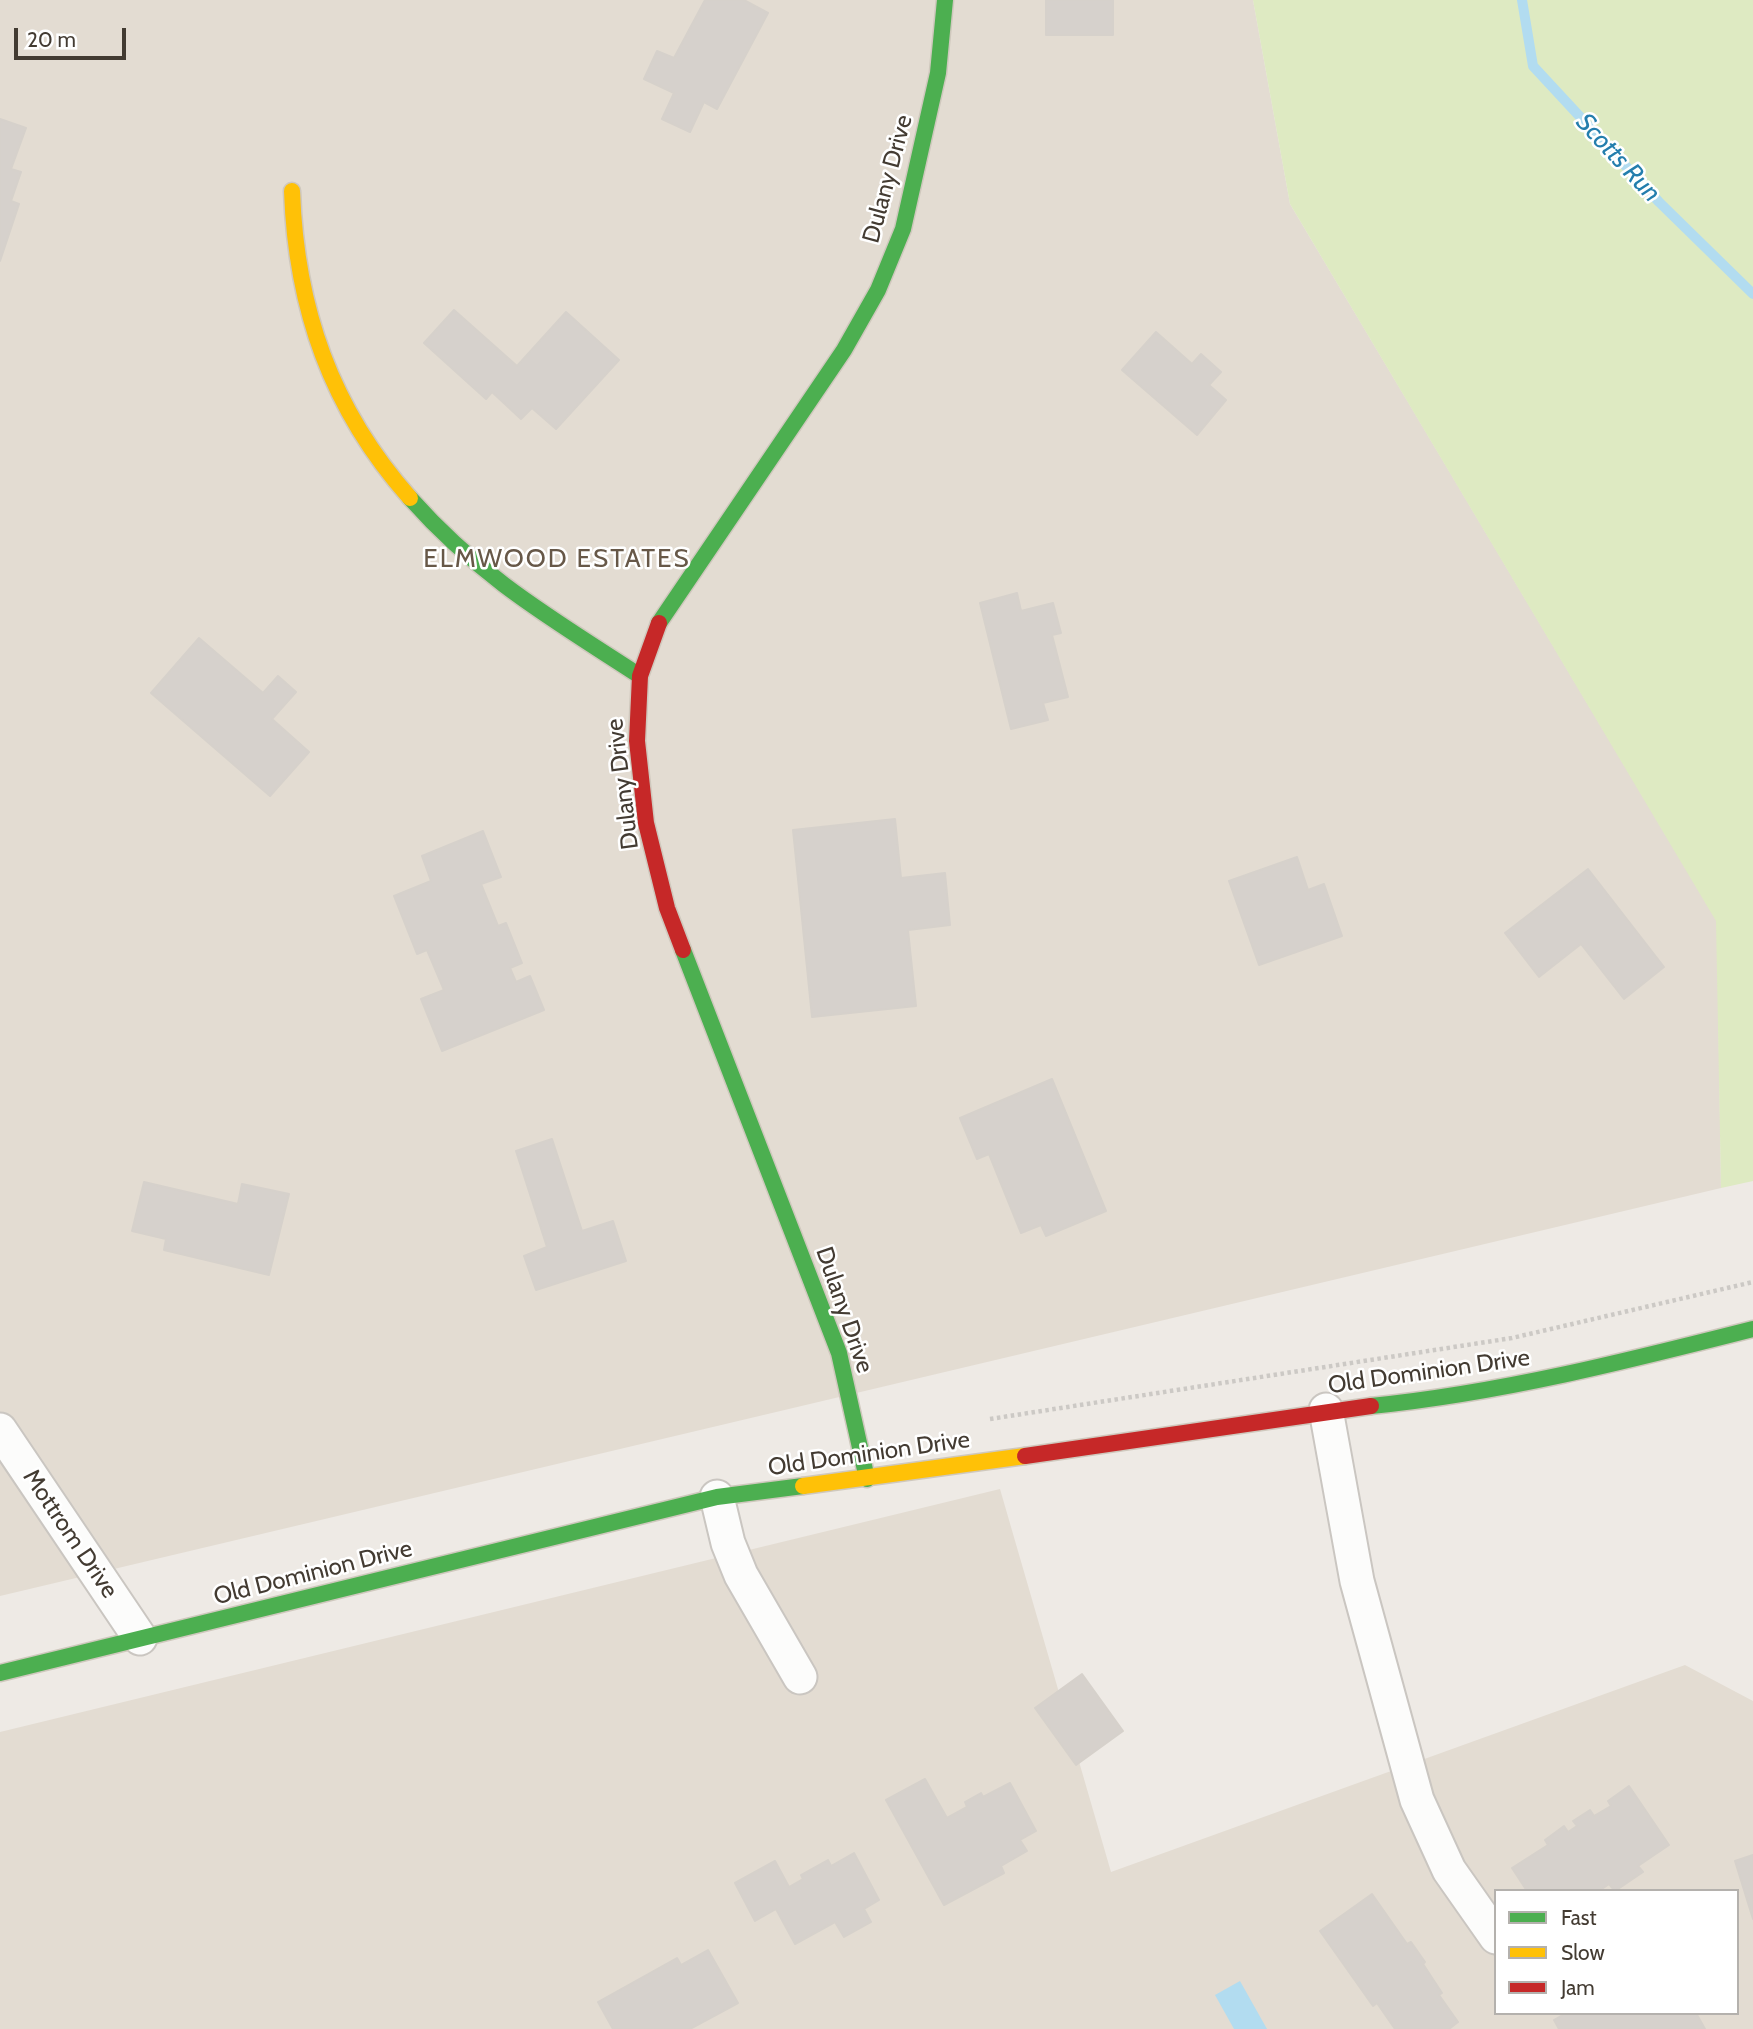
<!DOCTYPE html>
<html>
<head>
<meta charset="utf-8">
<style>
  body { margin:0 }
  #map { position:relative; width:1753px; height:2029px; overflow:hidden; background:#eeeae5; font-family:Cabin,sans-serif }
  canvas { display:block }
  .legend { position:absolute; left:1494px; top:1889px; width:245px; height:126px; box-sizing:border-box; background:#fff; border:2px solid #b4b1ad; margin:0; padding:9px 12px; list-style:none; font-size:21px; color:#433b32 }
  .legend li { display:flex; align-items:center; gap:14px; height:35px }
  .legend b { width:35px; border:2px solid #b4b1ad }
  .scale { position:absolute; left:14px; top:28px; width:112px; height:32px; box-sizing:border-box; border:4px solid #433b32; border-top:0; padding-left:9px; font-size:21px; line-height:24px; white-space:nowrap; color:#433b32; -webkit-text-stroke:5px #fff; paint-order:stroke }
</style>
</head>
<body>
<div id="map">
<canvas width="1753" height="2029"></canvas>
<ul class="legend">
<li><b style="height:9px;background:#4caf50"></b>Fast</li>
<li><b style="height:9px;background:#ffc107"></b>Slow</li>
<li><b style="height:9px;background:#c62828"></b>Jam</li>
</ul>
<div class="scale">20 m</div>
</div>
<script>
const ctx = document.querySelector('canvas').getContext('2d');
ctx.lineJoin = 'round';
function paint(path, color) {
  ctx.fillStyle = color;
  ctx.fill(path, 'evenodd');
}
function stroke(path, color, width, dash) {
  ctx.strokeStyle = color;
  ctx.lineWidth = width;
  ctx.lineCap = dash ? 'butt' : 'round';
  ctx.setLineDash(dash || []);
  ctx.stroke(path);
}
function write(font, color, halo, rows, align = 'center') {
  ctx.font = font + ' Cabin,sans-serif';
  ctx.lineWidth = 5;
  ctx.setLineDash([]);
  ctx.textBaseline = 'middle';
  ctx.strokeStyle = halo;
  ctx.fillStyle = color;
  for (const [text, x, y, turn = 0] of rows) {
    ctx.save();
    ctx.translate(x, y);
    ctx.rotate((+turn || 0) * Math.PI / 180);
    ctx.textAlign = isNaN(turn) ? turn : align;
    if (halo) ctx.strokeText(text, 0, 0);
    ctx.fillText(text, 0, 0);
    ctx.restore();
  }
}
paint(new Path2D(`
  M0,0H1253L1290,204L1717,921L1721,1188L0,1596Z
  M1000,1489L1111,1872L1685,1665L1753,1701V2029H0V1732ZM1496,1891H1737V2013H1496Z`), '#e3dcd2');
paint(new Path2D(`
  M1253,0H1753V1181L1721,1188L1716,921L1290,204Z`), '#deeac2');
paint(new Path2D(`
  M1240,1981L1267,2029H1234L1215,1995Z`), '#b2dcf0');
stroke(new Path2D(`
  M1522,0L1533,66L1659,202L1753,294`), '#b2dcf0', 10);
const building = new Path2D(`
  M705,0H744L768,13L717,109L704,102L690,132L662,119L674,93L644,79L657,51L674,58Z
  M1046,0H1113V35H1046Z
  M0,119L26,128L11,169L21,172L11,201L19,204L0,261Z
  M454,310L517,366L566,312L619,360L556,429L532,408L521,419L492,392L486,399L424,343Z
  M1156,332L1192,364L1201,354L1221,372L1209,385L1226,400L1197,435L1122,370Z
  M1017,593L1021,611L1053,603L1061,633L1052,635L1068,697L1043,703L1048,720L1011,729L980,603Z
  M199,638L263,693L278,676L296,692L272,719L309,752L270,796L151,693Z
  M895,819L901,878L945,873L950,925L908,930L916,1006L812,1017L793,830Z
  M483,831L501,877L481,884L498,926L506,923L522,963L510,968L516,982L530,976L544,1010L442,1051L421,999L444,990L427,950L417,954L394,896L431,881L422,856Z
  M1297,857L1308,890L1324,884L1342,936L1259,965L1229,881Z
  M1588,869L1664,967L1624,999L1581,944L1539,977L1505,933Z
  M1052,1079L1106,1211L1046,1236L1041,1225L1021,1233L989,1154L977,1159L960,1118Z
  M552,1139L582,1231L613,1221L626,1261L536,1290L524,1256L547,1247L516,1151Z
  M144,1182L238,1204L242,1184L289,1194L269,1275L164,1250L166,1239L132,1231Z
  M1082,1674L1123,1731L1076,1765L1035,1708Z
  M925,1779L947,1818L967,1807L965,1802L981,1793L983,1797L1010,1783L1036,1831L1020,1840L1027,1851L1001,1866L1004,1873L944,1905L886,1800Z
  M1629,1786L1669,1845L1638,1866L1643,1872L1615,1891L1609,1884L1599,1891H1527L1512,1868L1548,1845L1545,1840L1564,1826L1568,1832L1577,1826L1573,1821L1590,1810L1594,1816L1611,1806L1608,1801Z
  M854,1853L879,1900L864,1909L871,1922L844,1937L835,1922L795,1944L776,1909L755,1921L735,1883L775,1861L789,1887L803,1879L801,1875L828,1860L831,1866Z
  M1753,1855V1919L1735,1861Z
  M1372,1894L1407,1944L1411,1942L1425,1962L1423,1964L1442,1993L1439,1995L1458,2022L1449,2029H1395L1377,2003L1373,2006L1320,1931Z
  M708,1950L738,2003L690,2029H613L598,2002L677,1958L681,1965Z
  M1566,2013H1696L1705,2029H1559L1554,2020Z`);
paint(building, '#d6d1cc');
stroke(building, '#d6d1cb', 2);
const street = new Path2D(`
  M1326,1410L1357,1581L1417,1800L1449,1870L1496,1937
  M0,1430L140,1638
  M717,1497L728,1543L741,1575L800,1677`);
const fast = new Path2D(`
  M410,498C482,579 551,618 640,676
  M659,623L844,350L878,290L903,229L938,73L945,0
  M683,950L839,1353L867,1479
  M1371,1406C1501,1393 1627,1361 1753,1329
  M0,1673L717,1497L803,1486`);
const slow = new Path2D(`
  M292,191C296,308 331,409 410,498
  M803,1486L1025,1456`);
const jam = new Path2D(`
  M659,623L640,676L637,741L646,823L667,908L683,950
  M1025,1456L1371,1406`);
stroke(street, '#cac6c1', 37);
stroke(fast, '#cfc8bd', 19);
stroke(slow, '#cfc8bd', 19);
stroke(jam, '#cfc8bd', 19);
stroke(new Path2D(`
  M990,1419L1512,1338L1753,1282`), '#ccc9c5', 4.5, [3.5, 3.5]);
stroke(street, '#fcfcfb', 33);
stroke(fast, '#4caf50', 16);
stroke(slow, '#ffc107', 16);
stroke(jam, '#c62828', 16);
write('24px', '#433b32', '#fff', [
  ["Dulany Drive",888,179,-75],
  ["Dulany Drive",623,784,-97],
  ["Dulany Drive",844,1310,71],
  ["Old Dominion Drive",1429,1372,-8],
  ["Old Dominion Drive",869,1454,-8],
  ["Mottrom Drive",70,1534,56],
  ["Old Dominion Drive",313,1573,-14]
]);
write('italic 26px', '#247ead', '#fff', [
  ["Scotts Run",1618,158,47]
]);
ctx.letterSpacing = '2px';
write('26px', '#675848', '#fff', [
  ["ELMWOOD ESTATES",557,559]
]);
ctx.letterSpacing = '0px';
</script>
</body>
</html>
